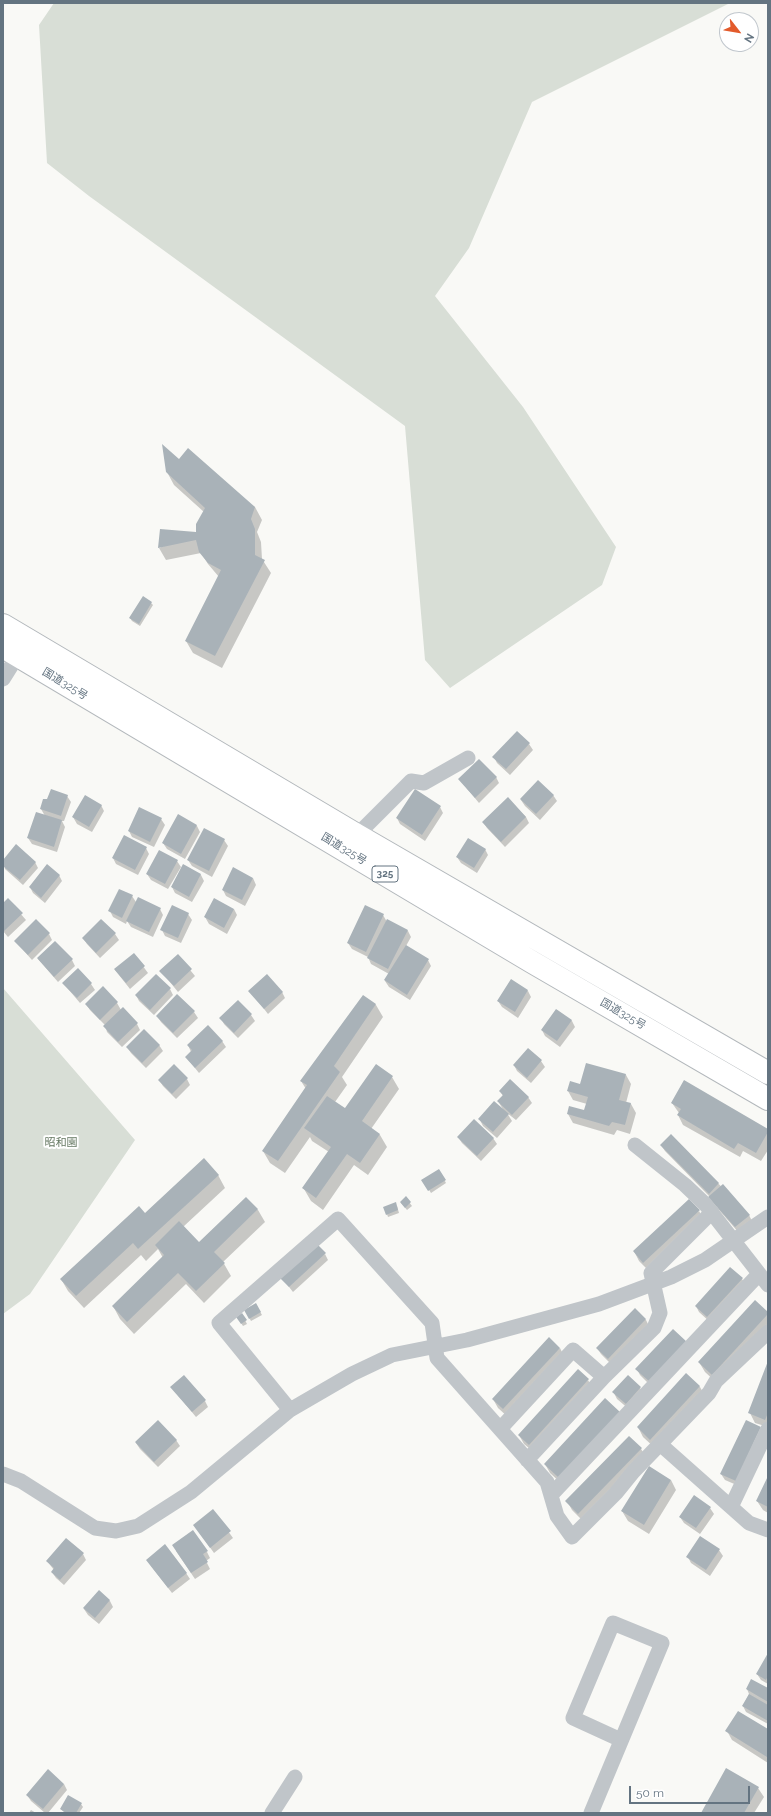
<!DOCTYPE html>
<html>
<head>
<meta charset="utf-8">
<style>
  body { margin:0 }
  #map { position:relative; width:771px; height:1816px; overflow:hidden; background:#f9f9f6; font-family:Raleway,sans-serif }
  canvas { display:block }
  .frame { position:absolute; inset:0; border:4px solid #647481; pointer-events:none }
  .north { position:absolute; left:719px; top:12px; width:40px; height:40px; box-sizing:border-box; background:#fff; border:1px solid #c1c7cd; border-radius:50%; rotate:121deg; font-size:11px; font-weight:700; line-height:16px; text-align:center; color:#647481 }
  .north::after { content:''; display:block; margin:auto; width:14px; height:18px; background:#e35b2c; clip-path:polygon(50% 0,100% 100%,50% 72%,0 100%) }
  .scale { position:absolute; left:629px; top:1786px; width:121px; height:18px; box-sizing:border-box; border:2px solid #647481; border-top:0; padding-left:5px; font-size:12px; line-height:14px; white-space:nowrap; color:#647481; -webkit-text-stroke:3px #fff; paint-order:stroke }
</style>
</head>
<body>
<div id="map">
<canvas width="771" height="1816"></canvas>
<div class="frame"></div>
<div class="north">N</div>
<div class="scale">50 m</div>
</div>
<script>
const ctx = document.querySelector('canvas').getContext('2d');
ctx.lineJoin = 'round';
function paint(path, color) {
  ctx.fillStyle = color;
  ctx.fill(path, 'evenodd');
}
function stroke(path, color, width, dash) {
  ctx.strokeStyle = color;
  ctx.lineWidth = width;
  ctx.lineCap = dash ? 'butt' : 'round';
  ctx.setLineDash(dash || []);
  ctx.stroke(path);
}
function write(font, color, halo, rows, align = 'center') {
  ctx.font = font + ' Raleway,"Noto Sans JP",sans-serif';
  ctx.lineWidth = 4;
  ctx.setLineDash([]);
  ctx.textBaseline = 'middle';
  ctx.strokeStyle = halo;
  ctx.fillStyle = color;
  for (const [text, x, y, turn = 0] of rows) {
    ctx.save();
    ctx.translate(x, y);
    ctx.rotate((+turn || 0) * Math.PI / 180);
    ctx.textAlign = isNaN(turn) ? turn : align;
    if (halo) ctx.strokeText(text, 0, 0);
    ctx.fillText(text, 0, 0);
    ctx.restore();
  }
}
paint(new Path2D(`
  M54,3H730L532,102L469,248L435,296L523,407L616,547L602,585L450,688L425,660L405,426L89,196L47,163L39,25Z
  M3,988L135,1140L30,1294L3,1314Z`), '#d8ded6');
paint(new Path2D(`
  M179,460L255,507L262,520L257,532L261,542L262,559L271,573L222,668L193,653L186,641L219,577L208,564L201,553L166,560L159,548L197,533L204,512L174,485L167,472Z
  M151,603L153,605L140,626L132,621L130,618Z
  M529,744L533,750L510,775L497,763L494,757Z
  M496,777L499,783L479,803L459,779Z
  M553,795L557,801L540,820L525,806L521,800Z
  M67,796L71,802L64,821H62L65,827L57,852L32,844L28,838L45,816L41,809Z
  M508,799L526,817L529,823L505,847L487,828L483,822Z
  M101,805L104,811L92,832L77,824L73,817Z
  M440,807L443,813L425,841L400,824L397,818Z
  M179,816L197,826L200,832L185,859L167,849L163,843Z
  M161,819L165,825L154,847L132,837L129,831Z
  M224,840L228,846L212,877L192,866L188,860Z
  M146,848L149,854L138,875L116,864L113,858Z
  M485,849L488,855L477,873L461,863L457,857Z
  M3,861L35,862L38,868L23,885L5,869Z
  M177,861L181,867L168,889L151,880L147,874Z
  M184,865L201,875L204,881L192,902L175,893L172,887Z
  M59,875L62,881L45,903L33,893L30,887Z
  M253,878L256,885L245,906L226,896L223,890Z
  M132,896L136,902L160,909L163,915L153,937L131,927L127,921L126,924L113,917L110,911Z
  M8,899L26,920L8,937L3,931V905Z
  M234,909L237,915L227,934L209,924L205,917Z
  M188,914L192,920L181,943L165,936L162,930Z
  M383,915L387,922L408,931L411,937L406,946L428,960L431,966L410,1000L389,987L385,981L389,974L371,964L368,957L352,949L348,943Z
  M101,920L115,934L119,940L100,958L87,944L83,938Z
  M49,934L52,940L32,960L15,941Z
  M134,954L148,973L130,989L115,970Z
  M178,955L195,976L178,992L161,971Z
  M38,959L72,960L75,966L58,982Z
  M511,980L528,991L531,997L518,1018L502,1007L498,1001Z
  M63,983L91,984L95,990L80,1003Z
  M103,988L117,1003L121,1010L137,1024L140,1030L122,1047L107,1032L105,1025L90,1010L86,1004Z
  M170,989L173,995L154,1015L139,1001L136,995Z
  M250,991L282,992L285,998L268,1014Z
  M363,997L376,1005L383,1017L342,1077L347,1085L335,1102L345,1110L392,1077L399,1089L371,1129L380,1135L387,1147L368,1175L354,1165L323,1210L311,1201L304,1189L329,1152L312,1141L310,1137L285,1173L270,1163L263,1151L306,1089L301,1081Z
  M238,1001L251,1015L255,1021L238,1038L224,1024L221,1018Z
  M557,1010L572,1021L575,1027L560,1047L545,1036L542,1030Z
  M194,1012L198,1018L177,1038L161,1022L157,1016Z
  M222,1041L226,1047L199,1073L186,1057L191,1052L188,1045Z
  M159,1045L163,1051L146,1068L131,1053L127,1047Z
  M528,1049L541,1061L545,1067L531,1083L517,1071L514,1065Z
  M626,1075L631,1084L626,1103L631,1104L636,1113L630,1134L617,1130L614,1135L573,1123L568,1114L585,1111L587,1104L573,1100L568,1091L581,1085Z
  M187,1079L190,1085L176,1099L163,1086L159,1080Z
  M500,1091L528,1097L532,1103L516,1120L507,1113L512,1121L497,1138L483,1126L480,1120L504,1111L498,1101L503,1096Z
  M672,1103L768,1130V1150L761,1161L743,1151L740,1157L683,1125L678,1115L679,1113Z
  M671,1135L749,1215L752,1221L739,1233L713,1203L710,1197L665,1151L661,1145Z
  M458,1137L493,1138L497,1144L481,1161L462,1143Z
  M439,1170L446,1183L431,1193L423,1180Z
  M218,1175L225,1188L183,1227L199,1244L246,1198L258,1210L265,1222L223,1262L231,1276L204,1303L186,1284L134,1334L120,1319L113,1306L163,1258L158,1249L146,1261L141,1255L84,1308L68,1291L61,1279L145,1214Z
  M406,1198L412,1206L407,1210L401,1203Z
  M397,1206L399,1213L388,1217L387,1214Z
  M699,1211L704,1220L649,1271L639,1261L634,1251Z
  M325,1254L328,1260L293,1292L282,1278Z
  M730,1268L742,1279L746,1285L711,1323L699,1312L696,1306Z
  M256,1304L262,1315L251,1321L245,1310Z
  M635,1309L646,1320L649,1326L612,1365L601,1354L597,1348Z
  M242,1314L247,1324L243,1326L237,1317Z
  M768,1314V1329L718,1384L705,1372L699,1362Z
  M673,1330L653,1388L640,1375L637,1369Z
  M560,1348L565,1358L509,1418L498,1408L493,1399Z
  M768,1364V1427L755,1423L750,1413Z
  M686,1375L700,1387L705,1396L656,1449L643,1437L638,1427Z
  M628,1377L640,1388L644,1394L630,1410L617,1399L614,1393Z
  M588,1380L593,1389L535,1453L524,1444L519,1435Z
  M171,1387L205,1401L208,1407L196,1417Z
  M619,1413L564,1486L550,1473L545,1464Z
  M746,1421L739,1486L725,1480L721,1474Z
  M629,1437L641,1449L647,1458L584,1522L572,1510L567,1501Z
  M176,1440L180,1446L158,1467L140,1449L136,1443Z
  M768,1479V1513L763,1510L757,1501Z
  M671,1480L676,1490L649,1534L628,1521L622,1511Z
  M710,1508L714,1514L700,1534L684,1523L680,1517Z
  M213,1510L233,1538L214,1553L194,1525Z
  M719,1550L723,1556L710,1576L691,1563L688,1557Z
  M176,1551L207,1552L210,1558L206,1561L210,1569L195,1579Z
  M83,1554L86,1560L64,1585L56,1578L52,1572L54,1570L47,1561Z
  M151,1566L186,1573L190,1579L172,1593Z
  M99,1591L110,1601L113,1607L99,1624L88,1615L84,1609Z
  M768,1655V1684L761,1680L757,1674Z
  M747,1689H768V1724L746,1712L743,1706L749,1694Z
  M738,1712L768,1730V1763L732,1740L727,1731Z
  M64,1784L67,1790L48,1813H45L31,1801L27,1795Z
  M758,1788L764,1797L754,1813H702Z
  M81,1804L83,1807L79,1813H65L61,1809Z
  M31,1810L36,1813H29Z`), '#0003');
paint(new Path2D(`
  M162,444L179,459L188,448L255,507L251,519L255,529V555L265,560L215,656L185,641L221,570L208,563L199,552L196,540L158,548L160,529L196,532V524L205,508L166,472Z
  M143,596L152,602L139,624L129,618Z
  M517,731L530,743L506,769L492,757Z
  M479,759L497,777L475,798L458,779Z
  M538,780L554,795L536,814L520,799Z
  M51,789L68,795L61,816L40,809L43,799H47Z
  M415,789L441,806L422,835L396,818Z
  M85,795L102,805L89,827L72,817Z
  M508,797L526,817L501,842L482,822Z
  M139,807L162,818L150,842L128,831Z
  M36,812L62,820L54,847L27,838Z
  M178,814L197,825L181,854L162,843Z
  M204,828L225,839L209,871L187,860Z
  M124,835L147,847L135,870L112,858Z
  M468,838L486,849L474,868L456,857Z
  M16,844L36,862L20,880L3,866V860Z
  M159,850L178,860L165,884L146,874Z
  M47,864L60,875L41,898L29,887Z
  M183,864L201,874L189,897L171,887Z
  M233,867L253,878L242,900L222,890Z
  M119,889L133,895L122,918L108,911Z
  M138,897L161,908L149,932L126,921Z
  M8,898L23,913L4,931L3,903Z
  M214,898L234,909L224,928L204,917Z
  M172,905L189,913L178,938L160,930Z
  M365,905L384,914L366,952L347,943Z
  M36,919L50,933L28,955L14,941Z
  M101,919L116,933L96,953L82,938Z
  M387,919L408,930L388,969L367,958Z
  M55,941L73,959L54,977L37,958Z
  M406,945L429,959L407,995L384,980Z
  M134,953L145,966L126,983L114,969Z
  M178,954L192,969L174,986L159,971Z
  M78,968L92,983L77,998L62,983Z
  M156,974L171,988L150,1010L135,995Z
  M267,974L283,992L264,1009L248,991Z
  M511,979L528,990L515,1012L497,1001Z
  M103,986L118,1002L100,1020L85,1004Z
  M177,994L195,1011L173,1033L156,1016Z
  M363,995L376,1004L334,1066L340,1072L278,1161L262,1151L307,1085L300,1081Z
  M238,1000L252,1014L234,1033L219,1018Z
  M123,1007L138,1023L118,1042L103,1026Z
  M556,1009L572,1020L557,1041L541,1030Z
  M208,1025L223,1041L195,1068L185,1057L192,1050L187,1045Z
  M144,1029L160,1045L142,1063L126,1047Z
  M528,1048L542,1060L527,1078L513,1065Z
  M586,1063L626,1074L619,1100L631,1103L625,1125L612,1122L609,1126L567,1114L569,1106L584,1110L588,1097L567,1091L570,1081L580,1084Z
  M174,1064L188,1078L172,1094L158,1080Z
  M376,1064L393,1076L362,1121L380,1134L360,1163L347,1154L316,1198L302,1188L331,1147L304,1128L327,1096L345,1108Z
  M510,1079L529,1097L512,1115L497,1101L503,1095L499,1091Z
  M684,1080L768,1129V1132L756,1153L738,1143L734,1149L677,1115L681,1109L671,1103Z
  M494,1101L509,1114L493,1132L478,1119Z
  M474,1119L494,1138L477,1156L457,1137Z
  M671,1134L719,1183L709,1194L660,1145Z
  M204,1158L219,1175L138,1249L133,1243L76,1296L60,1279L139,1206L145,1213Z
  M439,1169L446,1180L428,1191L421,1180Z
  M723,1184L750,1215L735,1227L708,1197Z
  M406,1196L411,1202L405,1208L400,1202Z
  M246,1197L258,1209L214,1252L225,1263L196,1291L178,1273L127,1322L112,1306L164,1255L155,1245L179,1221L199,1242Z
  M689,1199L700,1210L643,1263L633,1251Z
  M396,1202L398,1210L386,1215L383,1207Z
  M318,1245L326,1253L289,1287L280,1278Z
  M730,1267L743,1278L707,1317L695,1306Z
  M755,1300L768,1312V1314L712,1375L698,1362Z
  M256,1303L261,1312L249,1319L244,1310Z
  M635,1308L646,1319L608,1359L596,1348Z
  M242,1313L247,1320L241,1324L236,1317Z
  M673,1329L687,1342L650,1382L635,1369Z
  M549,1337L560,1348L503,1409L492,1399Z
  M768,1361V1413L765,1420L748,1413Z
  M578,1369L589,1379L529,1445L518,1435Z
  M686,1373L700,1386L650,1440L637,1427Z
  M184,1375L206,1400L192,1412L170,1387Z
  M628,1375L641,1387L626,1404L612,1392Z
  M605,1398L620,1412L559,1478L544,1464Z
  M158,1420L177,1440L154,1462L135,1442Z
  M746,1420L761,1427L736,1481L720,1474Z
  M629,1436L642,1448L578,1514L565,1501Z
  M649,1466L671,1480L644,1525L621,1511Z
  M768,1476V1507L756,1501Z
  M694,1495L711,1507L696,1528L679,1517Z
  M213,1509L231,1531L210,1548L193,1525Z
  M193,1530L208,1551L203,1554L208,1562L191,1573L172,1545Z
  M700,1536L720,1549L706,1570L686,1557Z
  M66,1538L84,1553L60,1580L51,1572L54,1568L46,1561Z
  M165,1544L187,1573L168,1588L146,1560Z
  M99,1590L110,1600L95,1618L83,1608Z
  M768,1653V1676L766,1680L756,1674Z
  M751,1679L768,1688V1702L746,1689Z
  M749,1694L768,1705V1721L742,1706Z
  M738,1711L768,1729L767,1757L725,1731Z
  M726,1768L759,1787L744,1813H701Z
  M48,1769L64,1784L43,1809L26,1795Z
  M68,1795L82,1803L76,1813H66L60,1809Z`), '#a9b2b8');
const highway = new Path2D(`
  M3,625L357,835L768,1073
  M3,647L532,962L768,1099`);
stroke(highway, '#b3b8bc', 24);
stroke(new Path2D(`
  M3,679L23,647
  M357,835L411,781L424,783L468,758
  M635,1145L685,1185L705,1204L768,1285
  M290,1410L219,1323L338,1219L432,1323L437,1358L547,1482L557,1516L572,1537L616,1493L633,1472L709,1393L716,1381L768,1332
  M500,1429L573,1350L604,1377L654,1328L660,1313L651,1273L712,1212
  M660,1444L749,1523L768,1530
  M527,1460L604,1377
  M3,1474L21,1481L95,1528L116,1531L138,1526L191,1492L290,1410L352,1374L392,1355L467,1340L599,1304L671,1277L705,1260L768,1217
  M551,1495L759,1274
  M731,1507L768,1429
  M272,1813L295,1777
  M591,1813L662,1643L613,1623L573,1718L621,1740`), '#c0c5c9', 15);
stroke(highway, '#fff', 22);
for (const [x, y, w] of [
  [385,874,26]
]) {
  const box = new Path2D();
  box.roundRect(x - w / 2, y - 8, w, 16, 3);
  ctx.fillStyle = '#fff';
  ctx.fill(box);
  stroke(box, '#647481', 1);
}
write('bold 10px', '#647481', null, [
  ["325",385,874]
]);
write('11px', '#647481', '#fff', [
  ["国道325号",65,684,31],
  ["国道325号",344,849,31],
  ["国道325号",623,1014,30]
]);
write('11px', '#667963', '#fff', [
  ["昭和園",61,1143]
]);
</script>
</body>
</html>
